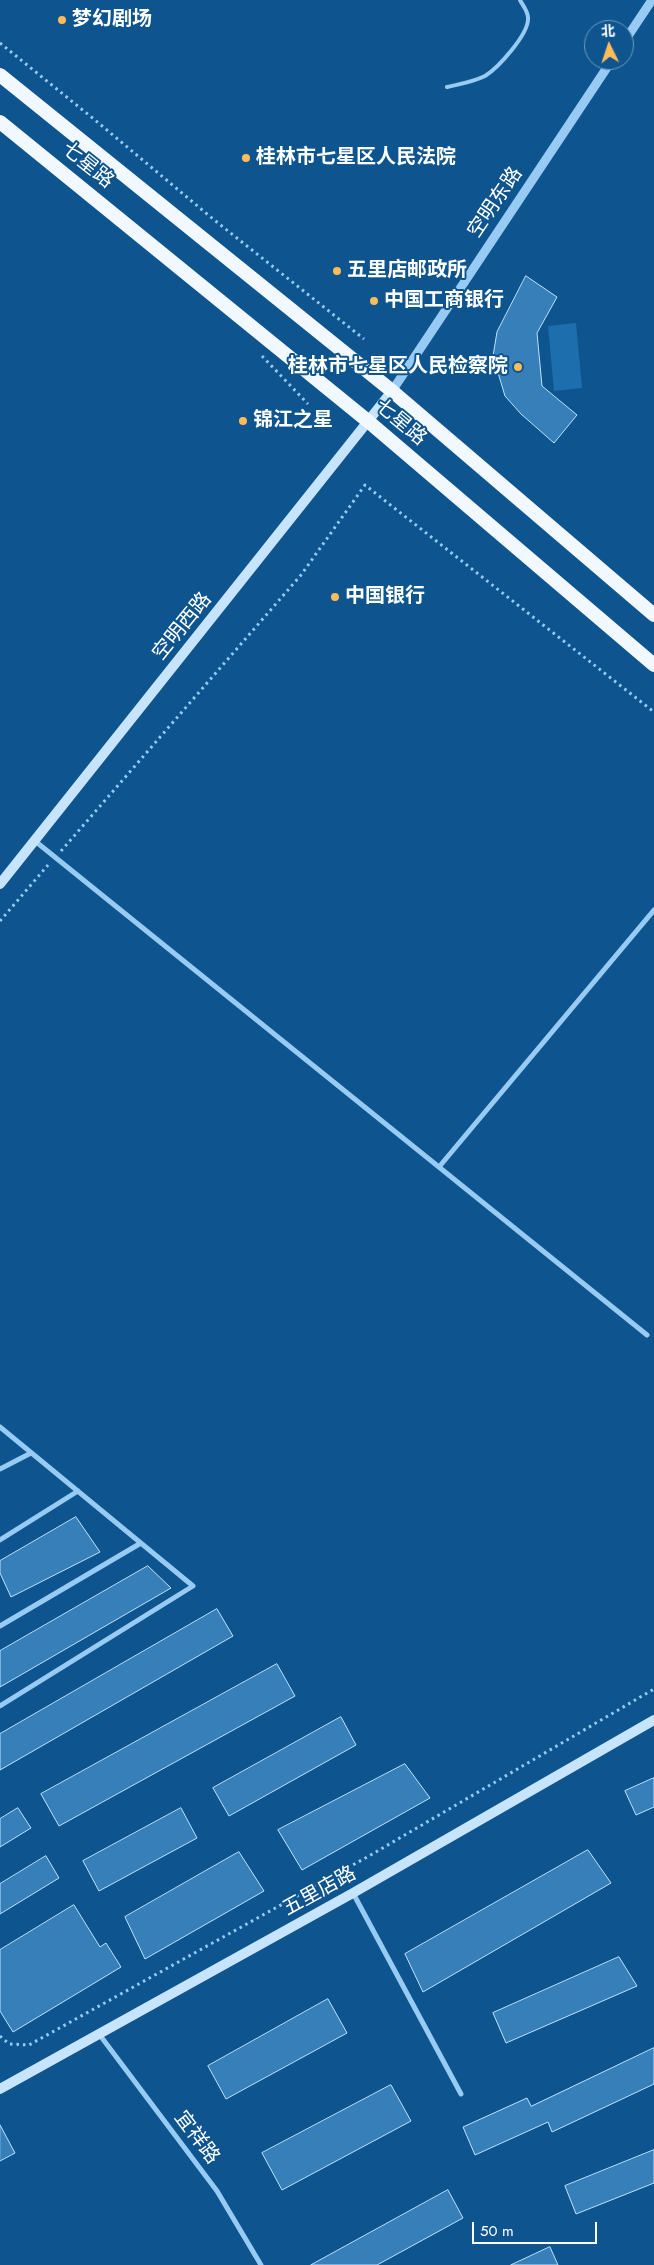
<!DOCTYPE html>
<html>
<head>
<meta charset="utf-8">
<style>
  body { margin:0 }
  #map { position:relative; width:654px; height:2265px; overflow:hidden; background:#0e558f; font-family:Jost,"Noto Sans SC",sans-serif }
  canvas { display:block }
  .north { position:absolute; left:584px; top:20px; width:50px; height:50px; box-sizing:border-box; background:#0e558f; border:1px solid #6e99bc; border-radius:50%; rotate:356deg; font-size:14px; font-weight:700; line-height:20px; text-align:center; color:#fff }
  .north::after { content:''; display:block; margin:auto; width:18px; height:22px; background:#ffbc59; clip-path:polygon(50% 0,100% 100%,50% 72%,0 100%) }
  .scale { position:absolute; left:472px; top:2222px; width:125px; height:22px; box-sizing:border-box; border:2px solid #fff; border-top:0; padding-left:6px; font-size:15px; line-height:18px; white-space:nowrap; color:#fff; -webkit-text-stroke:4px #0e558f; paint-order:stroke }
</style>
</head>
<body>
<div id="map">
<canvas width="654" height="2265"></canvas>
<div class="north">北</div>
<div class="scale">50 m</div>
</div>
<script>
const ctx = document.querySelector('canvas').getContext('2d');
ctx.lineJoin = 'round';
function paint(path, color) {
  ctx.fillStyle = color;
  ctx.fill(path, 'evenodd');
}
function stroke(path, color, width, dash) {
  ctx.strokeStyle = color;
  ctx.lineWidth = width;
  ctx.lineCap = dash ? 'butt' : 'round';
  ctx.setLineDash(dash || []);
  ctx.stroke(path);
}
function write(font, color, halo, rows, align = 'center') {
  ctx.font = font + ' Jost,"Noto Sans SC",sans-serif';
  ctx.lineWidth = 4;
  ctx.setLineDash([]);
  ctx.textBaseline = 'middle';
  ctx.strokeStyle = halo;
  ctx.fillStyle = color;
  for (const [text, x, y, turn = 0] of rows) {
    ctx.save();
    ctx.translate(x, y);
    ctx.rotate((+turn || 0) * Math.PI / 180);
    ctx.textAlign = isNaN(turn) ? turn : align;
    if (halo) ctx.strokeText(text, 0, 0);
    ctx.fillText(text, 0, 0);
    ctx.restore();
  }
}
paint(new Path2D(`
  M576,323L582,388L554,391L548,326Z`), '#1c6ead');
const building = new Path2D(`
  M526,276L557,297L537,333L542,386L577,415L554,443L521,414L505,396L493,356L497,332Z
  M76,1517L100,1552L11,1597L0,1573V1561Z
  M148,1566L171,1588L0,1687V1651Z
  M217,1609L233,1636L0,1770V1734Z
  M277,1664L295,1696L59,1826L41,1794Z
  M341,1717L356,1745L229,1816L213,1788Z
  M405,1764L430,1798L302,1870L278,1830Z
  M654,1778V1807L636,1815L625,1791Z
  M18,1808L31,1828L0,1847V1819Z
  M181,1808L197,1838L99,1891L83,1861Z
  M588,1850L611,1883L423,1992L405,1954Z
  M239,1852L264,1891L145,1959L125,1917Z
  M46,1856L59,1878L0,1914V1884Z
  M74,1905L100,1947L106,1943L121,1967L13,2032L0,2011V1950Z
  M619,1957L637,1986L506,2043L493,2013Z
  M328,1999L347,2033L226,2099L208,2066Z
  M654,2048V2084L552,2132L548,2122L475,2155L463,2127L527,2098L531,2106Z
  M391,2085L411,2121L282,2190L262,2153Z
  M0,2125L15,2153L0,2161Z
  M654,2150V2183L576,2214L565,2186Z
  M448,2190L463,2218L377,2265H311Z
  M550,2247L558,2265H511Z`);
paint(building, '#367fb9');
stroke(building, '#bee2fe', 1);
stroke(new Path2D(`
  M0,43L95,120L213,219L364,339
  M262,356L308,404
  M61,851L301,575L365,485L654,712
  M0,921L48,865
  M0,2036L9,2044L29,2045L369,1856L654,1689`), '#97cbf4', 3, [2.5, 4]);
stroke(new Path2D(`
  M447,87C460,84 473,82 485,76C498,68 529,34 528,18C528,11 523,6 520,0`), '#97cbf4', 4);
stroke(new Path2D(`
  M35,841L647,1335
  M439,1167L654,910
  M0,1427L193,1586L0,1706
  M0,1469L31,1453
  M0,1540L78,1491
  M0,1626L141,1543
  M353,1893L461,2094
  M99,2034L217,2191L261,2265`), '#97cbf4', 5);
stroke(new Path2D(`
  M624,42L652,0
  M392,391L612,60`), '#97cbf4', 9);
stroke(new Path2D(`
  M0,884L392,391
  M0,2089L353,1893L654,1720`), '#c6e4fd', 10);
stroke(new Path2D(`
  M0,75L392,391L654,615
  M0,122L369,422L654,665`), '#f1f8ff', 14);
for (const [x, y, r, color] of [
  [62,20,5,"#ffbc59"],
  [246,158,5,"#ffbc59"],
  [337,271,5,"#ffbc59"],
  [374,301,5,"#ffbc59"],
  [518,367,5,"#ffbc59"],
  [243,421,5,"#ffbc59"],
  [335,597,5,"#ffbc59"]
]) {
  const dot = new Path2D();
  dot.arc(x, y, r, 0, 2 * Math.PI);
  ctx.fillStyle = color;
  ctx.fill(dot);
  stroke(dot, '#0e558f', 2);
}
write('bold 20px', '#fff', '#0e558f', [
  ["梦幻剧场",72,20],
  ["桂林市七星区人民法院",256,158],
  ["五里店邮政所",347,271],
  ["中国工商银行",384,301],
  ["桂林市七星区人民检察院",508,367,"right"],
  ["锦江之星",253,421],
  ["中国银行",345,597]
], 'left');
write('20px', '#fff', '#0e558f', [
  ["七星路",87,166,39],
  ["空明东路",496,203,-56],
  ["七星路",400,423,40],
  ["空明西路",183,627,-51],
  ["五里店路",320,1892,-29],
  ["宜祥路",196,2138,53]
]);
</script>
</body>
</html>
